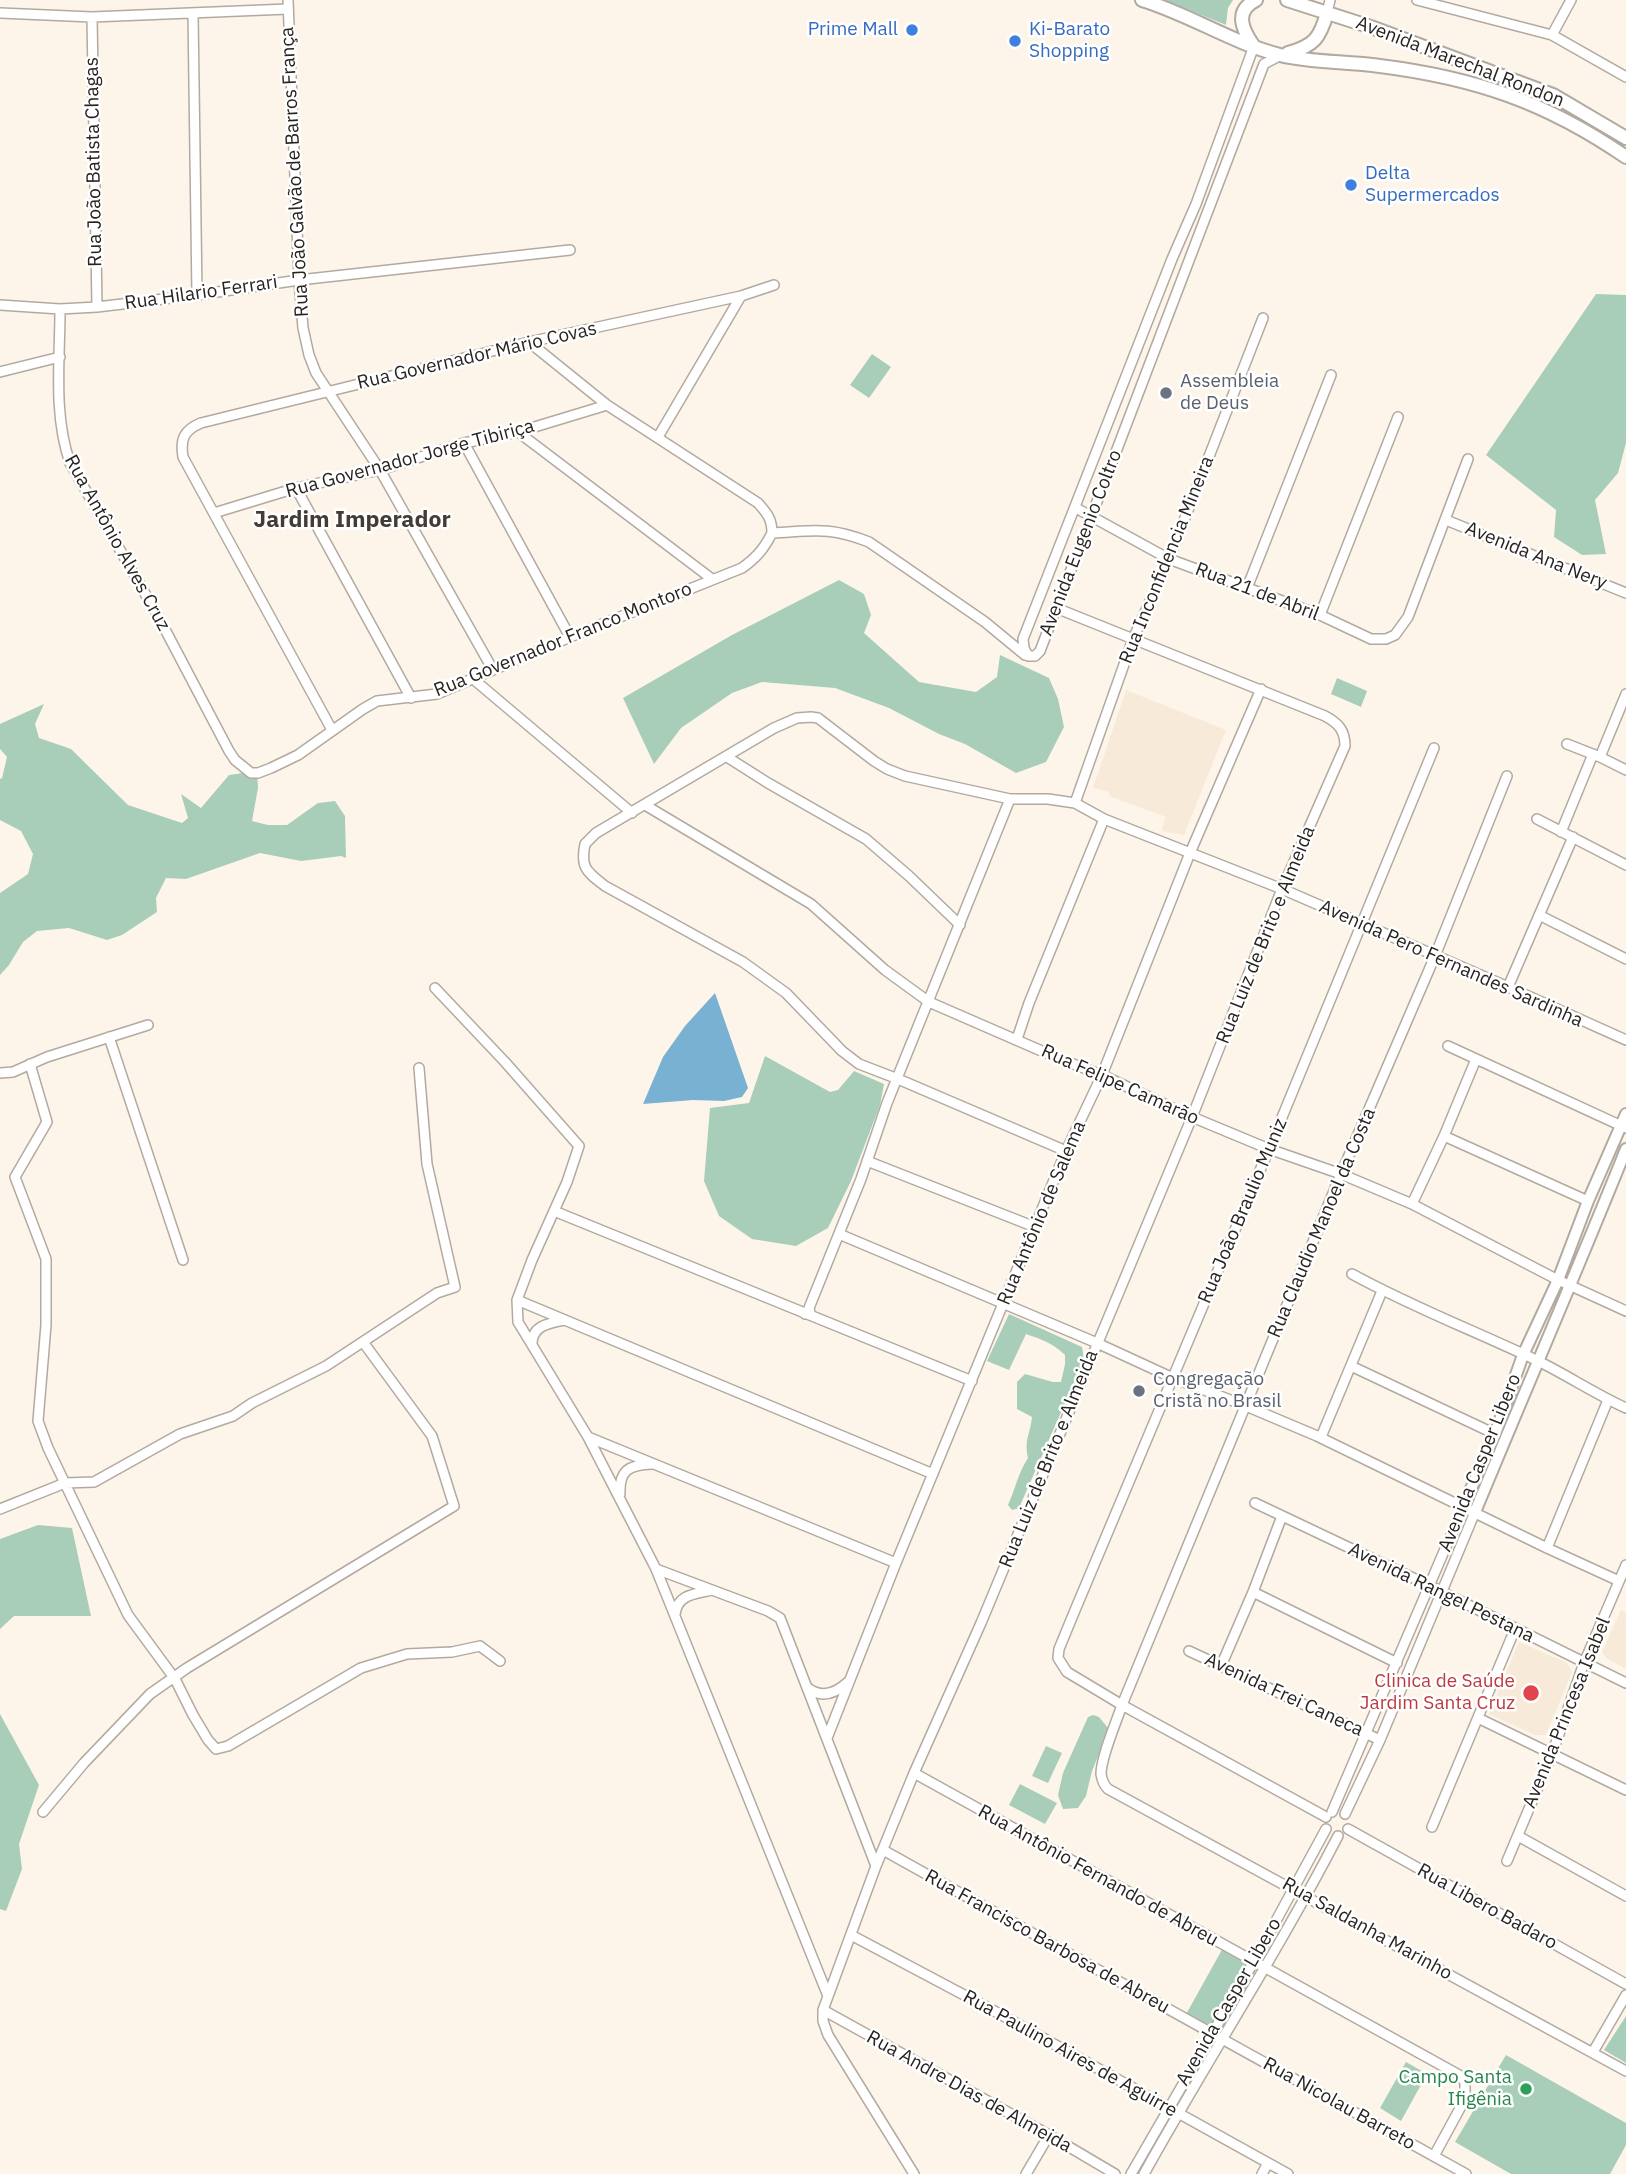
<!DOCTYPE html>
<html>
<head>
<meta charset="utf-8">
<style>
  body { margin:0 }
  canvas { display:block; background:#fef5ea }
</style>
</head>
<body>
<canvas width="1626" height="2174"></canvas>
<script>
const ctx = document.querySelector('canvas').getContext('2d');
ctx.lineJoin = 'round';
function paint(path, color) {
  ctx.fillStyle = color;
  ctx.fill(path, 'evenodd');
}
function stroke(path, color, width, dash) {
  ctx.strokeStyle = color;
  ctx.lineWidth = width;
  ctx.lineCap = dash ? 'butt' : 'round';
  ctx.setLineDash(dash || []);
  ctx.stroke(path);
}
function write(font, color, halo, rows, align = 'center') {
  ctx.font = font + ' "IBM Plex Sans",sans-serif';
  ctx.lineWidth = 5;
  ctx.setLineDash([]);
  ctx.textBaseline = 'middle';
  ctx.strokeStyle = halo;
  ctx.fillStyle = color;
  for (const [text, x, y, turn = 0] of rows) {
    ctx.save();
    ctx.translate(x, y);
    ctx.rotate((+turn || 0) * Math.PI / 180);
    ctx.textAlign = isNaN(turn) ? turn : align;
    if (halo) ctx.strokeText(text, 0, 0);
    ctx.fillText(text, 0, 0);
    ctx.restore();
  }
}
paint(new Path2D(`
  M1126,690L1226,730L1184,835L1161,831L1166,817L1109,796V792L1093,788Z
  M1621,1610L1626,1612V1669L1606,1658L1602,1652Z
  M1519,1642L1567,1663L1572,1672L1546,1735H1535L1489,1714Z`), '#f7ead9');
paint(new Path2D(`
  M1165,0H1233L1228,8L1226,25Z
  M1596,294L1626,295V443L1618,473L1595,500L1606,554L1582,555L1554,537L1556,510L1486,455Z
  M872,354L891,367L869,398L850,385Z
  M839,580L864,594L871,615L864,633L919,682L976,692L997,677L1000,655L1049,678L1058,699L1064,727L1046,762L1016,773L965,744L939,734L889,708L835,688L762,682L732,693L681,728L654,764L623,698L732,635Z
  M1337,678L1367,691L1361,707L1331,694Z
  M44,704L35,724L39,738L71,749L128,805L182,823L188,818L181,794L201,808L229,775L257,771L258,788L252,821L268,825H287L318,803L335,801L345,816L346,858L341,856L301,861L260,853L186,879L166,878L156,898L157,912L122,935L107,940L69,928L37,931L23,942L9,965L0,975V893L28,874L33,854L21,831L0,820V779L2,778L7,757L0,749V724Z
  M765,1056L830,1092L838,1090L854,1071L884,1084L880,1105L851,1181L828,1228L796,1246L752,1239L719,1216L704,1181L710,1108L749,1103Z
  M1009,1314L1082,1347L1084,1360L1019,1508L1012,1510L1008,1505C1015,1490 1018,1473 1028,1458C1024,1440 1030,1435 1032,1417L1017,1409V1382L1025,1374L1053,1382H1061L1065,1364V1355C1054,1344 1041,1339 1026,1334L1009,1370L987,1361Z
  M38,1525L72,1528L91,1616H14L0,1629V1539Z
  M0,1714L39,1785L19,1844L22,1869L6,1911L0,1909Z
  M1093,1715L1099,1717L1109,1729L1092,1771L1086,1796L1078,1808L1063,1809L1058,1795L1063,1773L1088,1717Z
  M1046,1746L1062,1753L1048,1783L1032,1776Z
  M1020,1784L1057,1803L1045,1824L1009,1805Z
  M1224,1946L1252,1962L1212,2033L1184,2018Z
  M1626,2016V2063L1604,2050Z
  M1506,2055L1626,2123V2145L1610,2174H1511L1455,2142Z
  M1406,2062L1427,2074L1401,2121L1380,2108Z`), '#a8ceba');
paint(new Path2D(`
  M715,993L748,1088L742,1097L724,1101L693,1100L643,1104L663,1057L685,1026Z`), '#79b1d2');
const minor = new Path2D(`
  M288,0L299,280L303,328L309,355L316,373L380,470L493,670
  M1417,0L1552,35L1626,77
  M0,13L92,17L288,9
  M1327,13L1330,0
  M193,14L197,295
  M92,17L97,307
  M1552,35L1571,0
  M0,305L60,309L97,307L197,295L299,280L570,250
  M60,309C60,361 53,414 70,463L158,616L229,751L235,760L251,773H258L271,768L298,755L363,709L377,701L437,694L570,637L742,568C756,558 764,549 772,533
  M529,342L607,405L758,503C767,513 772,519 772,533
  M0,372L60,357
  M518,432L712,579
  M658,437L741,296
  M464,443L570,637
  M296,488L411,698
  M1076,508L1169,559L1320,615L1371,639H1386L1395,635L1408,617L1468,459
  M214,513L296,488L380,470L464,443L518,432L607,405
  M1446,520L1626,593
  M772,533C814,531 828,526 869,542L985,622L1025,655
  M1247,588L1331,375
  M1320,615L1398,417
  M1028,656H1035L1040,651L1264,64L1281,55
  M1028,656L1024,648L1023,639L1172,259L1196,204L1254,46
  M472,678L632,813
  M332,730L183,457C180,439 184,430 201,423L529,342L741,296L774,285
  M1567,744L1600,757L1626,770
  M727,757L768,783L866,839L909,876L960,925
  M1600,757L1626,694
  M1507,776L1435,956L1341,1174L1122,1705C1116,1723 1101,1757 1101,1774C1102,1781 1104,1785 1108,1789L1626,2071
  M1075,803L1133,639L1169,559L1263,318
  M645,805L811,904L885,970L929,1002L1060,1059L1102,1075L1192,1117L1269,1149L1341,1174L1412,1204L1558,1280L1626,1311
  M1537,819L1626,865
  M1561,832L1593,754
  M1539,915L1626,959
  M1508,987L1573,837
  M435,988L505,1062L579,1146L567,1182L532,1260L517,1300L518,1322L588,1437L656,1569L828,1996
  M109,1037L183,1260
  M1017,1039L1029,1003L1104,819
  M1448,1046L1626,1128
  M30,1064L47,1122L15,1177L46,1259V1325L38,1421L48,1448L128,1615L175,1679L193,1715L208,1740L216,1749L228,1746L361,1668L407,1654L452,1652L480,1646L500,1661
  M0,1073L13,1072L47,1057L148,1025
  M1444,1136L1588,1201
  M1066,1151L898,1079L859,1064L842,1051L786,993L743,962L605,886C587,872 580,868 585,844L596,833L774,728L797,718L811,717L818,718L874,761L887,769L905,776L1010,799H1048L1075,803L1104,819L1282,889L1508,987L1626,1040
  M867,1161L1035,1227
  M1412,1204L1444,1136L1476,1059
  M554,1211L972,1381
  M839,1234L1097,1343L1173,1378L1246,1406L1317,1436L1547,1548L1619,1581
  M1352,1274C1412,1307 1475,1331 1536,1360C1567,1375 1595,1394 1626,1408
  M517,1300L933,1474
  M805,1314L810,1313L809,1308L861,1179L887,1103L1010,799
  M532,1344C532,1325 550,1323 565,1320
  M1351,1366L1495,1434
  M588,1437L896,1563
  M1321,1437L1382,1291
  M620,1494C619,1470 629,1465 652,1464
  M1255,1503L1430,1586L1626,1683
  M0,1509L65,1483L94,1482L180,1434L233,1416L252,1403L326,1366L437,1293L455,1287L427,1164L419,1068
  M1547,1548L1608,1400
  M656,1569L768,1611L780,1618L876,1866
  M1253,1592L1397,1663
  M675,1614C678,1594 695,1594 712,1590
  M1189,1651L1380,1740
  M1221,1666L1253,1592L1282,1516
  M808,1688C822,1699 836,1693 848,1682
  M1478,1718L1626,1790
  M827,1738L896,1563L1066,1151L1102,1075L1190,853L1261,689
  M914,1773L1459,2075L1465,2082V2099L1434,2156
  M43,1812L84,1763L150,1694L187,1668L454,1506L432,1436L363,1342
  M1332,1812L1463,1507
  M1345,1814L1380,1740L1475,1512
  M1326,1817L1122,1705L1067,1672L1058,1658L1059,1649L1073,1615L1269,1149L1434,748
  M1432,1827L1515,1629
  M1348,1829L1626,1984
  M1518,1836L1626,1896
  M883,1850C1078,1958 1271,2067 1466,2174
  M1507,1861L1552,1754L1584,1663L1626,1565
  M851,1935L998,2013L1288,2174
  M823,2010L1049,2135L1115,2174
  M1593,2052L1626,1995
  M914,2174L828,2035L823,2021V2010L876,1866L914,1773L981,1623L1192,1117L1282,889L1345,746C1345,730 1338,723 1325,716L1056,608
  M1026,2174L1049,2135
  M1131,2174L1253,1963L1326,1829
  M1144,2174C1207,2060 1278,1952 1338,1836
  M1262,2174L1268,2163`);
const tertiary = new Path2D(`
  M1463,1507L1495,1434L1523,1355L1558,1280L1588,1201L1626,1114
  M1475,1512C1525,1391 1577,1271 1626,1149`);
const secondary = new Path2D(`
  M1142,0C1189,14 1232,43 1280,55C1312,63 1347,61 1380,66C1475,78 1546,102 1626,157
  M1287,0L1371,27L1553,95L1626,138
  M1253,45C1242,29 1234,11 1256,0
  M1288,53C1314,46 1320,38 1327,13`);
stroke(minor, '#b2aaa0', 12);
stroke(tertiary, '#b2aaa0', 14);
stroke(secondary, '#b2aaa0', 16);
stroke(minor, '#fff', 9);
stroke(tertiary, '#fff', 10);
stroke(secondary, '#fff', 12);
for (const [x, y, r, color] of [
  [912,30,7,"#3f7fe0"],
  [1015,41,7,"#3f7fe0"],
  [1351,185,7,"#3f7fe0"],
  [1166,393,7,"#6b7280"],
  [1139,1391,7,"#6b7280"],
  [1531,1693,9,"#e0444e"],
  [1526,2089,7,"#2e9e5b"]
]) {
  const dot = new Path2D();
  dot.arc(x, y, r, 0, 2 * Math.PI);
  ctx.fillStyle = color;
  ctx.fill(dot);
  stroke(dot, '#fff', 2.5);
}
write('19px', '#366cbe', '#fff', [
  ["Prime Mall",898,30,"right"],
  ["Ki-Barato",1029,30],
  ["Shopping",1029,52],
  ["Delta",1365,174],
  ["Supermercados",1365,196]
], 'left');
write('19px', '#272420', '#fff', [
  ["Avenida Marechal Rondon",1460,62,21],
  ["Rua João Batista Chagas",94,162,-91],
  ["Rua João Galvão de Barros França",295,172,-93],
  ["Rua Hilario Ferrari",201,293,-8],
  ["Rua Governador Mário Covas",477,356,-13],
  ["Rua Governador Jorge Tibiriça",410,459,-15],
  ["Rua Antônio Alves Cruz",117,543,61],
  ["Avenida Eugenio Coltro",1081,543,-69],
  ["Avenida Ana Nery",1536,556,22],
  ["Rua Inconfidencia Mineira",1167,560,-68],
  ["Rua 21 de Abril",1257,592,21],
  ["Rua Governador Franco Montoro",563,640,-22],
  ["Rua Luiz de Brito e Almeida",1266,935,-68],
  ["Avenida Pero Fernandes Sardinha",1451,964,24],
  ["Rua Felipe Camarão",1120,1085,24],
  ["Rua João Braulio Muniz",1243,1211,-67],
  ["Rua Antônio de Salema",1042,1213,-67],
  ["Rua Claudio Manoel da Costa",1322,1223,-67],
  ["Rua Luiz de Brito e Almeida",1049,1459,-68],
  ["Avenida Casper Libero",1480,1463,-68],
  ["Avenida Rangel Pestana",1441,1593,26],
  ["Avenida Frei Caneca",1284,1695,25],
  ["Avenida Princesa Isabel",1567,1713,-68],
  ["Rua Antônio Fernando de Abreu",1098,1876,29],
  ["Rua Libero Badaro",1487,1907,29],
  ["Rua Saldanha Marinho",1367,1929,29],
  ["Rua Francisco Barbosa de Abreu",1047,1942,29],
  ["Avenida Casper Libero",1229,2002,-60],
  ["Rua Paulino Aires de Aguirre",1070,2054,29],
  ["Rua Andre Dias de Almeida",969,2092,29],
  ["Rua Nicolau Barreto",1339,2104,29]
]);
write('19px', '#5b616d', '#fff', [
  ["Assembleia",1180,382],
  ["de Deus",1180,404],
  ["Congregação",1153,1380],
  ["Cristã no Brasil",1153,1402]
], 'left');
write('19px', '#be3a42', '#fff', [
  ["Clinica de Saúde",1515,1682],
  ["Jardim Santa Cruz",1515,1704]
], 'right');
write('19px', '#27864d', '#fff', [
  ["Campo Santa",1512,2078],
  ["Ifigênia",1512,2100]
], 'right');
write('bold 23px', '#423c33', '#fff', [
  ["Jardim Imperador",352,520]
]);
</script>
</body>
</html>
